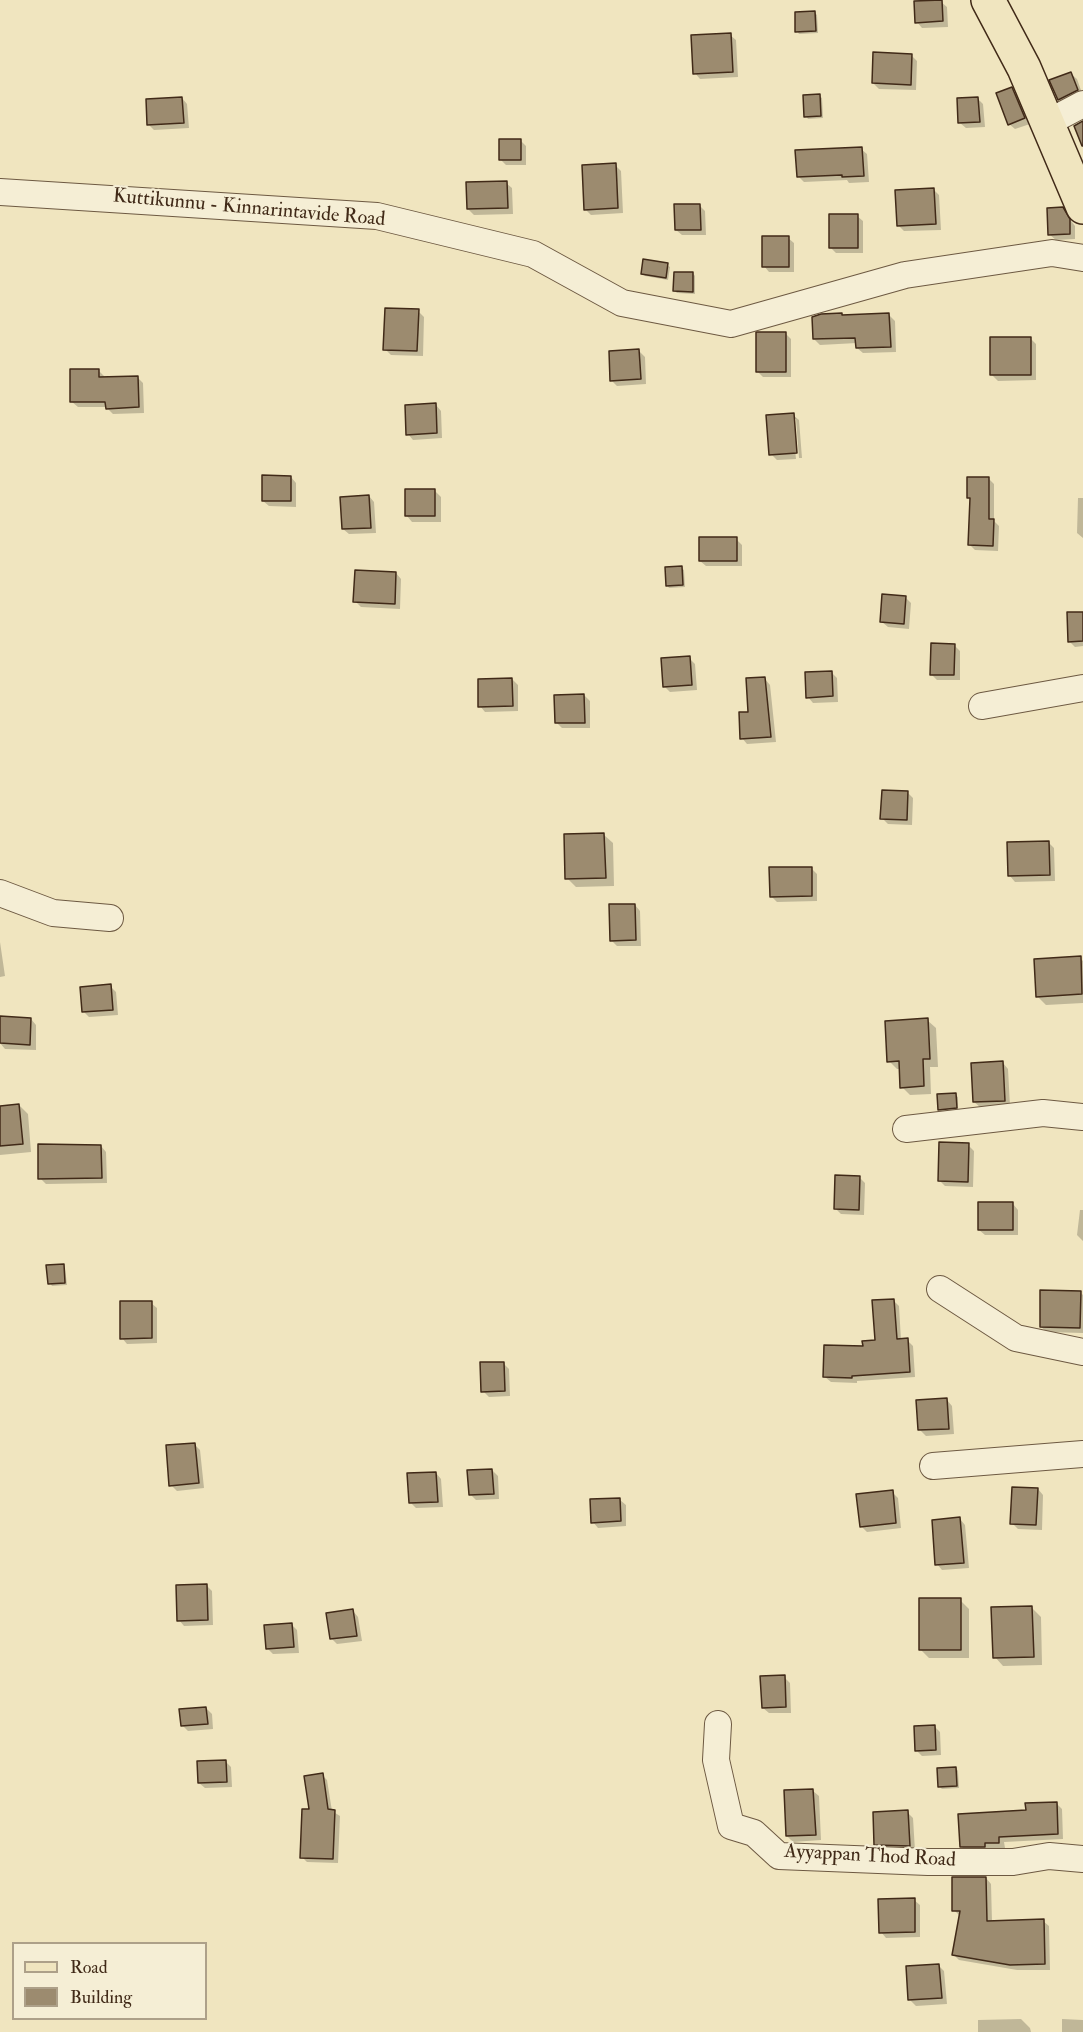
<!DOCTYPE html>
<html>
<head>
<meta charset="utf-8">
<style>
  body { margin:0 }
  #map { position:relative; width:1083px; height:2032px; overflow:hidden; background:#f0e5bf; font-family:"IM FELL Double Pica",serif }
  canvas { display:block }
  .legend { position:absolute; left:12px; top:1942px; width:195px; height:78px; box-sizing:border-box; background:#f5eed5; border:2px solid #ada089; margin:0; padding:8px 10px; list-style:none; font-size:18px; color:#412a18 }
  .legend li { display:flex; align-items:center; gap:12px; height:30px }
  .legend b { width:30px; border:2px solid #ada089 }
</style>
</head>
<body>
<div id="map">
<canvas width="1083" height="2032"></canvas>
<ul class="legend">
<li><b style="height:8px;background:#f0e5bf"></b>Road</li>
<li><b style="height:16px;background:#9c8b6f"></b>Building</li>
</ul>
</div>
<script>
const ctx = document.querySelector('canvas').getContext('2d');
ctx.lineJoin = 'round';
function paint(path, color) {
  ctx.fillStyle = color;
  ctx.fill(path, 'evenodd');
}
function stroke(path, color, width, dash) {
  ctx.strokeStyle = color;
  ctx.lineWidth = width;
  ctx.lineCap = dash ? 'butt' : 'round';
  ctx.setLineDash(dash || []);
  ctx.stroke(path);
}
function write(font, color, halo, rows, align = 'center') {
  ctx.font = font + ' "IM FELL Double Pica",serif';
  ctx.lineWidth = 4.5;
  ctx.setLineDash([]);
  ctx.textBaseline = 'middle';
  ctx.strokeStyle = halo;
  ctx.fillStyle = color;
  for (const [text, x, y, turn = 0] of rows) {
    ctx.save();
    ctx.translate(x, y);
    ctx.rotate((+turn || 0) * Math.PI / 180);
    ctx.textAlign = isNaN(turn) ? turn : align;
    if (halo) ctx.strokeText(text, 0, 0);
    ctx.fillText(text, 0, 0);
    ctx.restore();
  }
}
paint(new Path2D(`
  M941,2L947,7L948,27L922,28L917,22Z
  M814,12L817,15L818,33L799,34L797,31Z
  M730,35L736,40L738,77L700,79L695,73Z
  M911,55L917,61L916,90L879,89L873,83Z
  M1071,74L1077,79L1083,96L1065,105L1059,99L1051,81Z
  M1011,89L1017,95L1030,124L1015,129L1009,124Z
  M819,96L822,98L823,118L808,119L806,116Z
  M182,98L187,104L189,128L154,130L149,125Z
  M978,99L983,104L985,127L966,128L960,123Z
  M520,140L526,146V165H506L500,159Z
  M861,149L867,154L869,182L849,183L847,180L804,182L798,176Z
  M615,165L621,171L623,213L591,215L585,209Z
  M506,183L512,188L513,214L474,215L468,209Z
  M933,189L939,195L941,230L904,231L898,225Z
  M699,205L705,211L706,235H682L676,230Z
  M1062,209L1075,226V239L1056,240L1050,235Z
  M857,216L863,221V253H836L830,247Z
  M788,238L794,243V272H769L764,266Z
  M667,265L670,267L668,280L645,276L643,274Z
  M693,273L695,276V294L677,293L675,291Z
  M418,311L424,317L423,356L391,355L385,349Z
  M889,315L895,321L896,352L863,353L857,348V343L820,345L814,339Z
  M785,333L791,339V377H763L758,372Z
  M1030,338L1036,344V380L998,381L992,375Z
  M639,351L645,357L646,384L617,386L611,380Z
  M98,370L104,376V379L137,377L143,383L144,413L113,414L106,407H78L72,402Z
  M436,405L441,411L442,438L413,440L408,434Z
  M793,415L799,420L802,458H799L796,419H792L796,459L777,460L771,454Z
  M291,477L296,483V507L269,506L263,501Z
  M988,478L994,484V521L999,526L998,551L975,550L969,544L971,500L968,497Z
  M435,491L441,497V522H412L407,516Z
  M369,496L374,502L376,533L349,534L343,529Z
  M1078,498H1083V538L1077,533Z
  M736,539L742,545V566H706L700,561Z
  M681,568L684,570L685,587L669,588L667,585Z
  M396,573L401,579L400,609L361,607L355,601Z
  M905,597L911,603L909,629L888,627L882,622Z
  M1083,613V646L1075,647L1069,641Z
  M954,645L960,651V680H937L931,674Z
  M689,658L695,664L697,690L670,692L664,686Z
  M831,672L837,678L838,702L813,703L808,697Z
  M512,679L518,685V711L485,712L480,706Z
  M765,679L770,685L776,742L747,744L742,738L749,713Z
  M584,695L590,701V728H562L556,722Z
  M907,792L913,798L912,825L888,824L882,818Z
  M604,835L613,843L614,886L576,887L567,878Z
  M1048,842L1054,848L1055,881L1015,882L1010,876Z
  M811,868L817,874V901L777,902L771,896Z
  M635,905L640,911L641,946H617L611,940Z
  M0,942L5,976L0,977Z
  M1080,958L1083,961V1003L1046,1005L1037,996Z
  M110,986L116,992L118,1015L89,1017L83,1011Z
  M31,1019L36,1025V1050L5,1049L0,1043V1031Z
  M927,1020L936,1028L938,1067H930L931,1094L910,1095L902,1087L901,1069H897L889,1061Z
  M1003,1063L1008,1069L1010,1106L980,1107L974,1102Z
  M955,1095L958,1097V1110L942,1112L939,1110Z
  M19,1105L28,1114L31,1152L0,1155V1107Z
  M968,1145L974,1151L973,1187L945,1186L939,1180Z
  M101,1146L106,1152L107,1183L46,1184L40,1178Z
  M859,1177L865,1183L864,1215L841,1214L836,1209Z
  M1013,1204L1018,1210V1235H985L979,1230Z
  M1080,1210H1083V1241L1077,1235Z
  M63,1266L65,1268L67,1285L52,1286L50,1283Z
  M1080,1292L1083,1295V1333L1047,1332L1041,1327Z
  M893,1300L899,1306L901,1340H907L913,1346L915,1377L857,1381V1383L831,1382L825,1377L864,1348L877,1342Z
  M151,1303L157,1308V1343L127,1344L122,1338Z
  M503,1363L509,1369L510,1396L489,1397L483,1391Z
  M947,1400L952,1406L954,1434L926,1436L920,1430Z
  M194,1444L200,1450L204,1488L177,1491L171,1485Z
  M492,1470L498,1476L499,1499L476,1500L470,1494Z
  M436,1473L441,1479L443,1507L416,1508L410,1502Z
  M1038,1489L1043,1495L1042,1530L1018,1529L1012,1523Z
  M892,1492L898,1498L901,1528L867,1532L861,1526Z
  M620,1500L626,1505V1526L598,1528L593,1522Z
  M960,1519L965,1525L969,1568L942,1570L937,1564Z
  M206,1585L212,1591L213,1625L184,1626L179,1620Z
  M960,1600L969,1609V1658H929L920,1649Z
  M1032,1608L1041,1617L1042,1665L1003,1666L995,1657Z
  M353,1611L358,1617L362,1641L337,1644L331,1638Z
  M291,1624L297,1630L299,1653L273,1654L267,1648Z
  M784,1677L790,1683L791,1713H769L763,1708Z
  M206,1708L212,1714L213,1729L188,1731L182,1725Z
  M935,1727L940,1732L941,1755L922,1756L917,1751Z
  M225,1761L231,1767L232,1787L205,1788L199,1783Z
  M956,1768L958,1771L959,1788L942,1789L939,1786Z
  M322,1775L327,1780L332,1811L340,1816L338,1863L307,1862L302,1857L311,1810Z
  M813,1791L819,1796L821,1840L793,1842L787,1836Z
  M1056,1803L1062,1809L1063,1839L1004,1842L1005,1848L990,1849V1852H967L961,1846L1027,1812Z
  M907,1812L913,1818L915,1851L881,1850L876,1844Z
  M986,1878L991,1884L992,1922L1043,1921L1049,1926L1050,1970H1017L959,1960L953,1954L961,1917L954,1910Z
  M914,1900L920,1905V1937L886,1938L881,1932Z
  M939,1966L944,1971L947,2004L916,2006L910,2000Z
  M1021,2019L1030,2028L1031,2032H978V2020Z
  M1062,2019L1083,2020V2032H1062Z`), '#0003');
const building = new Path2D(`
  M942,0L943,21L915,23L914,1Z
  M815,11L816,31L795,32V12Z
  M731,33L733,72L693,74L691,35Z
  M873,52L912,54L911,85L872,83Z
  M1071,72L1078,90L1058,100L1049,80Z
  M1012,87L1025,118L1008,125L996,93Z
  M820,94L821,116L804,117L803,95Z
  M182,97L184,123L147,125L146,99Z
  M978,97L980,122L958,123L957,98Z
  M1083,121V146H1082L1074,126Z
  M499,139H521V160H499Z
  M862,147L864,176L842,177V175L797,177L795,150Z
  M616,163L618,208L584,210L582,165Z
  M507,181L508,208L467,209L466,182Z
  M934,188L936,224L897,226L895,190Z
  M674,204H700L701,230H675Z
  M1063,207L1070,219V234L1048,235L1047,208Z
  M829,214H858V248H829Z
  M762,236H789V267H762Z
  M643,259L668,263L666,278L641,274Z
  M674,272H693V292L673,291Z
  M385,308L419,309L417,351L383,350Z
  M842,313V315L889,313L891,347L856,348L855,338L813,339L812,317L821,314Z
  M756,332H786V372H756Z
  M990,337H1031V375H990Z
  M639,349L641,379L610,381L609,351Z
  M70,369H99V377L138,376L139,407L106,409L105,402H70Z
  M436,403L437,433L406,435L405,405Z
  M794,413L797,453L769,455L766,415Z
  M262,475L291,476V501H262Z
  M967,477H989V519H994L993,546L968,545L970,498H967Z
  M405,489H435V516H405Z
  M369,495L371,528L342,529L340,497Z
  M699,537H737V561H699Z
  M682,566L683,585L666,586L665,567Z
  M355,570L396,572L395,604L353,602Z
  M882,594L906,596L904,624L880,622Z
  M1067,612H1083V641L1068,642Z
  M931,643L955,644L954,675H930Z
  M690,656L692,685L663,687L661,658Z
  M832,671L833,696L806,698L805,672Z
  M765,677L771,737L740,739L739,712H748L746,678Z
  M512,678L513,706L478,707V679Z
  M584,694L585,723H555L554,695Z
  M882,790L908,791L907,820L880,819Z
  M604,833L606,878L565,879L564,834Z
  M1049,841L1050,875L1008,876L1007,842Z
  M769,867H812V896L770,897Z
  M609,904H635L636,940L610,941Z
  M1081,956L1082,994L1036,997L1034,959Z
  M111,984L113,1010L82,1012L80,987Z
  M0,1016L31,1018L30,1045L0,1043Z
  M928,1018L930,1059H923L924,1086L900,1088L899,1061L887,1062L885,1021Z
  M1003,1061L1005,1101L973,1102L971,1063Z
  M956,1093L957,1108L938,1110L937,1094Z
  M19,1104L23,1144L0,1146V1106Z
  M939,1142L969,1143L968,1182L938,1181Z
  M38,1144L101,1145L102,1178L38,1179Z
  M835,1175L860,1176L859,1210L834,1209Z
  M978,1202H1013V1230H978Z
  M64,1264L65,1283L48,1284L46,1265Z
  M1040,1290L1081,1291L1080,1328L1040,1327Z
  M894,1299L897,1339L908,1338L910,1372L852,1376V1378L823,1377L824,1345L863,1346L862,1341L875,1340L872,1300Z
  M120,1301H152V1338L120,1339Z
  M480,1362H504L505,1391L481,1392Z
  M947,1398L949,1429L918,1430L916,1400Z
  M195,1443L199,1483L169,1486L166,1445Z
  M492,1469L494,1494L469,1495L467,1470Z
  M436,1472L438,1502L409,1503L407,1473Z
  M1012,1487L1038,1488L1036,1525L1010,1524Z
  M893,1490L896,1523L860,1527L856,1494Z
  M620,1498L621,1521L591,1523L590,1499Z
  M960,1517L964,1563L935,1565L932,1520Z
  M207,1584L208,1620L177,1621L176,1585Z
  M919,1598H961V1650H919Z
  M1032,1606L1034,1657L993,1658L991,1607Z
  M353,1609L357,1636L330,1639L326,1613Z
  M292,1623L294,1647L266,1649L264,1625Z
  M785,1675L786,1707L762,1708L760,1676Z
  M206,1707L208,1724L181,1726L179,1709Z
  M935,1725L936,1750L915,1751L914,1726Z
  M226,1760L227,1782L198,1783L197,1761Z
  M956,1767L957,1786L938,1787L937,1768Z
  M323,1773L328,1809L335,1810L333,1859L300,1858L302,1809H309L304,1776Z
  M813,1789L816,1835L786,1836L784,1790Z
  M1057,1802L1058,1834L999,1837V1843H985V1847H960L958,1814L1026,1810L1025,1803Z
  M908,1810L910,1846L874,1845L873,1812Z
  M952,1877H986L987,1921L1044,1919L1045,1964L1010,1965L952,1955L960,1911H952Z
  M915,1898V1932L879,1933L878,1899Z
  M939,1964L942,1998L908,2000L906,1966Z`);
paint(building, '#9c8b6f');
stroke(building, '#412a18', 1.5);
const minor = new Path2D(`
  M1047,123L1083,104
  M0,192L377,216L533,254L622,303L731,324L905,275L1052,253L1083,258
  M982,706L1083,688
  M0,893L53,913L110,918
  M906,1129L1043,1113L1083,1117
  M940,1289L1016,1338L1083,1352
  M933,1466L1083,1454
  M718,1724L716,1760L731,1826L754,1833L779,1856L928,1862H1013L1049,1856L1083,1859`);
const major = new Path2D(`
  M988,0L1024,68L1083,207`);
stroke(minor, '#6d5942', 28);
stroke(major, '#412a18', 36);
stroke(minor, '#f5eed5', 26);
stroke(major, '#f0e5bf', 33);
write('20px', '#412a18', '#f5eed5', [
  ["Kuttikunnu - Kinnarintavide Road",249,209,5],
  ["Ayyappan Thod Road",870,1857,3]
]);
</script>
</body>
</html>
